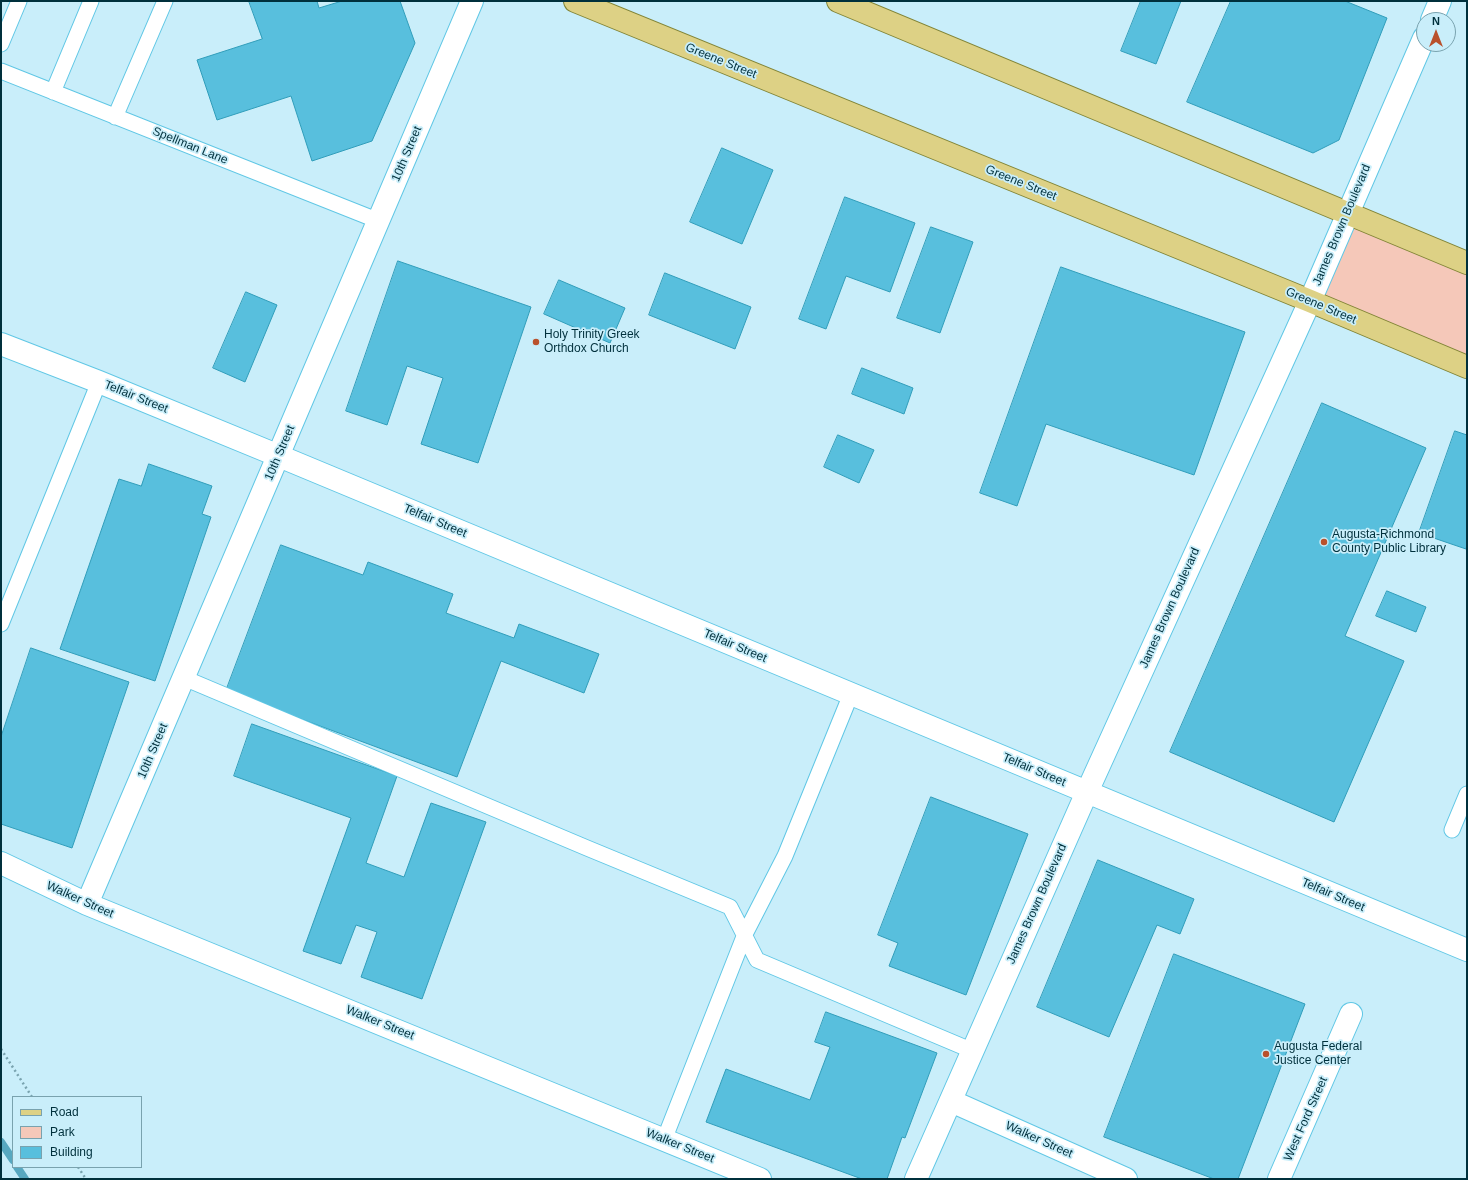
<!DOCTYPE html>
<html>
<head>
<meta charset="utf-8">
<style>
  body { margin:0 }
  #map { position:relative; width:1468px; height:1180px; overflow:hidden; background:#c9eefa; font-family:Helvetica,sans-serif }
  canvas { display:block }
  .frame { position:absolute; inset:0; border:2px solid #00303c; pointer-events:none }
  .legend { position:absolute; left:12px; top:1096px; width:130px; height:72px; box-sizing:border-box; background:#c9eefa; border:1px solid #79a2ae; margin:0; padding:5px 7px; list-style:none; font-size:12px; color:#00303c }
  .legend li { display:flex; align-items:center; gap:8px; height:20px }
  .legend b { width:20px; border:1px solid #79a2ae }
  .north { position:absolute; left:1416px; top:12px; width:40px; height:40px; box-sizing:border-box; background:#c9eefa; border:1px solid #79a2ae; border-radius:50%; rotate:0deg; font-size:11px; font-weight:700; line-height:16px; text-align:center; color:#00303c }
  .north::after { content:''; display:block; margin:auto; width:14px; height:18px; background:#b9512c; clip-path:polygon(50% 0,100% 100%,50% 72%,0 100%) }
</style>
</head>
<body>
<div id="map">
<canvas width="1468" height="1180"></canvas>
<div class="frame"></div>
<ul class="legend">
<li><b style="height:5px;background:#ddd185"></b>Road</li>
<li><b style="height:11px;background:#f5c8b9"></b>Park</li>
<li><b style="height:11px;background:#58bfdd"></b>Building</li>
</ul>
<div class="north">N</div>
</div>
<script>
const ctx = document.querySelector('canvas').getContext('2d');
ctx.lineJoin = 'round';
function paint(path, color) {
  ctx.fillStyle = color;
  ctx.fill(path, 'evenodd');
}
function stroke(path, color, width, dash) {
  ctx.strokeStyle = color;
  ctx.lineWidth = width;
  ctx.lineCap = dash ? 'butt' : 'round';
  ctx.setLineDash(dash || []);
  ctx.stroke(path);
}
function write(font, color, halo, rows, align = 'center') {
  ctx.font = font + ' Helvetica,sans-serif';
  ctx.lineWidth = 3.5;
  ctx.setLineDash([]);
  ctx.textBaseline = 'middle';
  ctx.strokeStyle = halo;
  ctx.fillStyle = color;
  for (const [text, x, y, turn = 0] of rows) {
    ctx.save();
    ctx.translate(x, y);
    ctx.rotate((+turn || 0) * Math.PI / 180);
    ctx.textAlign = isNaN(turn) ? turn : align;
    if (halo) ctx.strokeText(text, 0, 0);
    ctx.fillText(text, 0, 0);
    ctx.restore();
  }
}
paint(new Path2D(`
  M1348,213L1467,263V367L1310,301Z`), '#f5c8b9');
stroke(new Path2D(`
  M1,1142L13,1160
  M17,1167L25,1179`), '#57a8c0', 8);
const building = new Path2D(`
  M249,1H317L319,8L342,1H400L415,43L372,141L312,161L291,96L217,120L197,60L262,39Z
  M1141,1H1181L1156,64L1121,51Z
  M1231,1H1345L1387,18L1339,140L1313,153L1187,102Z
  M722,148L773,170L742,244L690,222Z
  M845,197L915,223L890,292L846,276L826,329L799,319Z
  M931,227L973,242L940,333L897,318Z
  M398,261L531,307L478,463L421,444L443,378L407,366L387,425L346,411Z
  M1061,267L1245,332L1194,475L1046,424L1017,506L980,493Z
  M665,273L751,307L735,349L649,315Z
  M559,280L625,308L610,343L544,314Z
  M246,292L277,305L245,382L213,368Z
  M862,368L913,388L904,414L852,394Z
  M1322,403L1426,448L1345,636L1404,661L1334,822L1170,752Z
  M1455,431L1467,435V545L1466,549L1419,533Z
  M838,435L874,450L859,483L824,467Z
  M149,464L212,486L202,514L211,517L155,681L60,649L119,479L141,486Z
  M281,545L363,575L368,562L453,594L446,613L514,638L519,624L599,654L584,693L501,661L457,777L226,691Z
  M1387,591L1426,607L1416,632L1376,616Z
  M31,648L129,682L72,848L1,824V737Z
  M252,724L397,776L366,863L404,877L431,803L486,822L422,999L361,977L377,932L356,925L341,964L303,951L351,818L234,776Z
  M931,797L1028,834L966,995L889,966L898,943L878,935Z
  M1098,860L1194,899L1180,934L1157,925L1109,1037L1037,1007Z
  M1174,954L1305,1004L1238,1179H1214L1104,1137Z
  M826,1012L937,1053L905,1138L902,1137L887,1179H862L706,1122L726,1069L810,1100L830,1047L815,1042Z`);
paint(building, '#58bfdd');
stroke(building, '#309dba', 1);
const service = new Path2D(`
  M1,44L19,1
  M1,71L379,221
  M53,92L91,1
  M115,117L165,1
  M1,624L99,382
  M184,678L587,848L730,907L757,960L973,1051
  M1452,830L1467,794
  M664,1140L745,934L785,856L851,694`);
const minor = new Path2D(`
  M1,863L87,904L760,1179
  M87,904L472,1
  M951,1101L1126,1179
  M1279,1179L1351,1014`);
const tertiary = new Path2D(`
  M1432,20L1440,1
  M1,344L99,382L279,456L1467,950
  M916,1179L1087,792L1310,301L1424,38`);
const primary = new Path2D(`
  M575,1L1310,301L1467,367
  M838,1L1467,263`);
stroke(service, '#60c7e5', 17);
stroke(minor, '#60c7e5', 24);
stroke(tertiary, '#60c7e5', 24);
stroke(primary, '#818436', 24);
stroke(new Path2D(`
  M1,1049L32,1097
  M78,1167L86,1179`), '#79a3af', 2.5, [2, 3]);
stroke(service, '#fff', 15);
stroke(minor, '#fff', 22);
stroke(tertiary, '#fff', 22);
stroke(primary, '#ddd185', 22);
for (const [x, y, r, color] of [
  [536,342,4,"#b9512c"],
  [1324,542,4,"#b9512c"],
  [1266,1054,4,"#b9512c"]
]) {
  const dot = new Path2D();
  dot.arc(x, y, r, 0, 2 * Math.PI);
  ctx.fillStyle = color;
  ctx.fill(dot);
  stroke(dot, '#c9eefa', 1.5);
}
write('12px', '#00303c', '#c9eefa', [
  ["Greene Street",721,61,22],
  ["Spellman Lane",190,146,22],
  ["10th Street",407,154,-67],
  ["Greene Street",1021,183,22],
  ["James Brown Boulevard",1342,225,-67],
  ["Greene Street",1321,306,23],
  ["Telfair Street",136,397,22],
  ["10th Street",280,453,-67],
  ["Telfair Street",435,521,23],
  ["James Brown Boulevard",1170,608,-66],
  ["Telfair Street",735,646,23],
  ["10th Street",153,751,-67],
  ["Telfair Street",1034,770,23],
  ["Telfair Street",1333,895,23],
  ["Walker Street",80,900,24],
  ["James Brown Boulevard",1037,904,-66],
  ["Walker Street",380,1023,22],
  ["West Ford Street",1306,1119,-66],
  ["Walker Street",1039,1140,24],
  ["Walker Street",680,1146,22]
]);
write('12px', '#00303c', '#c9eefa', [
  ["Holy Trinity Greek",544,335],
  ["Orthdox Church",544,349],
  ["Augusta-Richmond",1332,535],
  ["County Public Library",1332,549],
  ["Augusta Federal",1274,1047],
  ["Justice Center",1274,1061]
], 'left');
</script>
</body>
</html>
